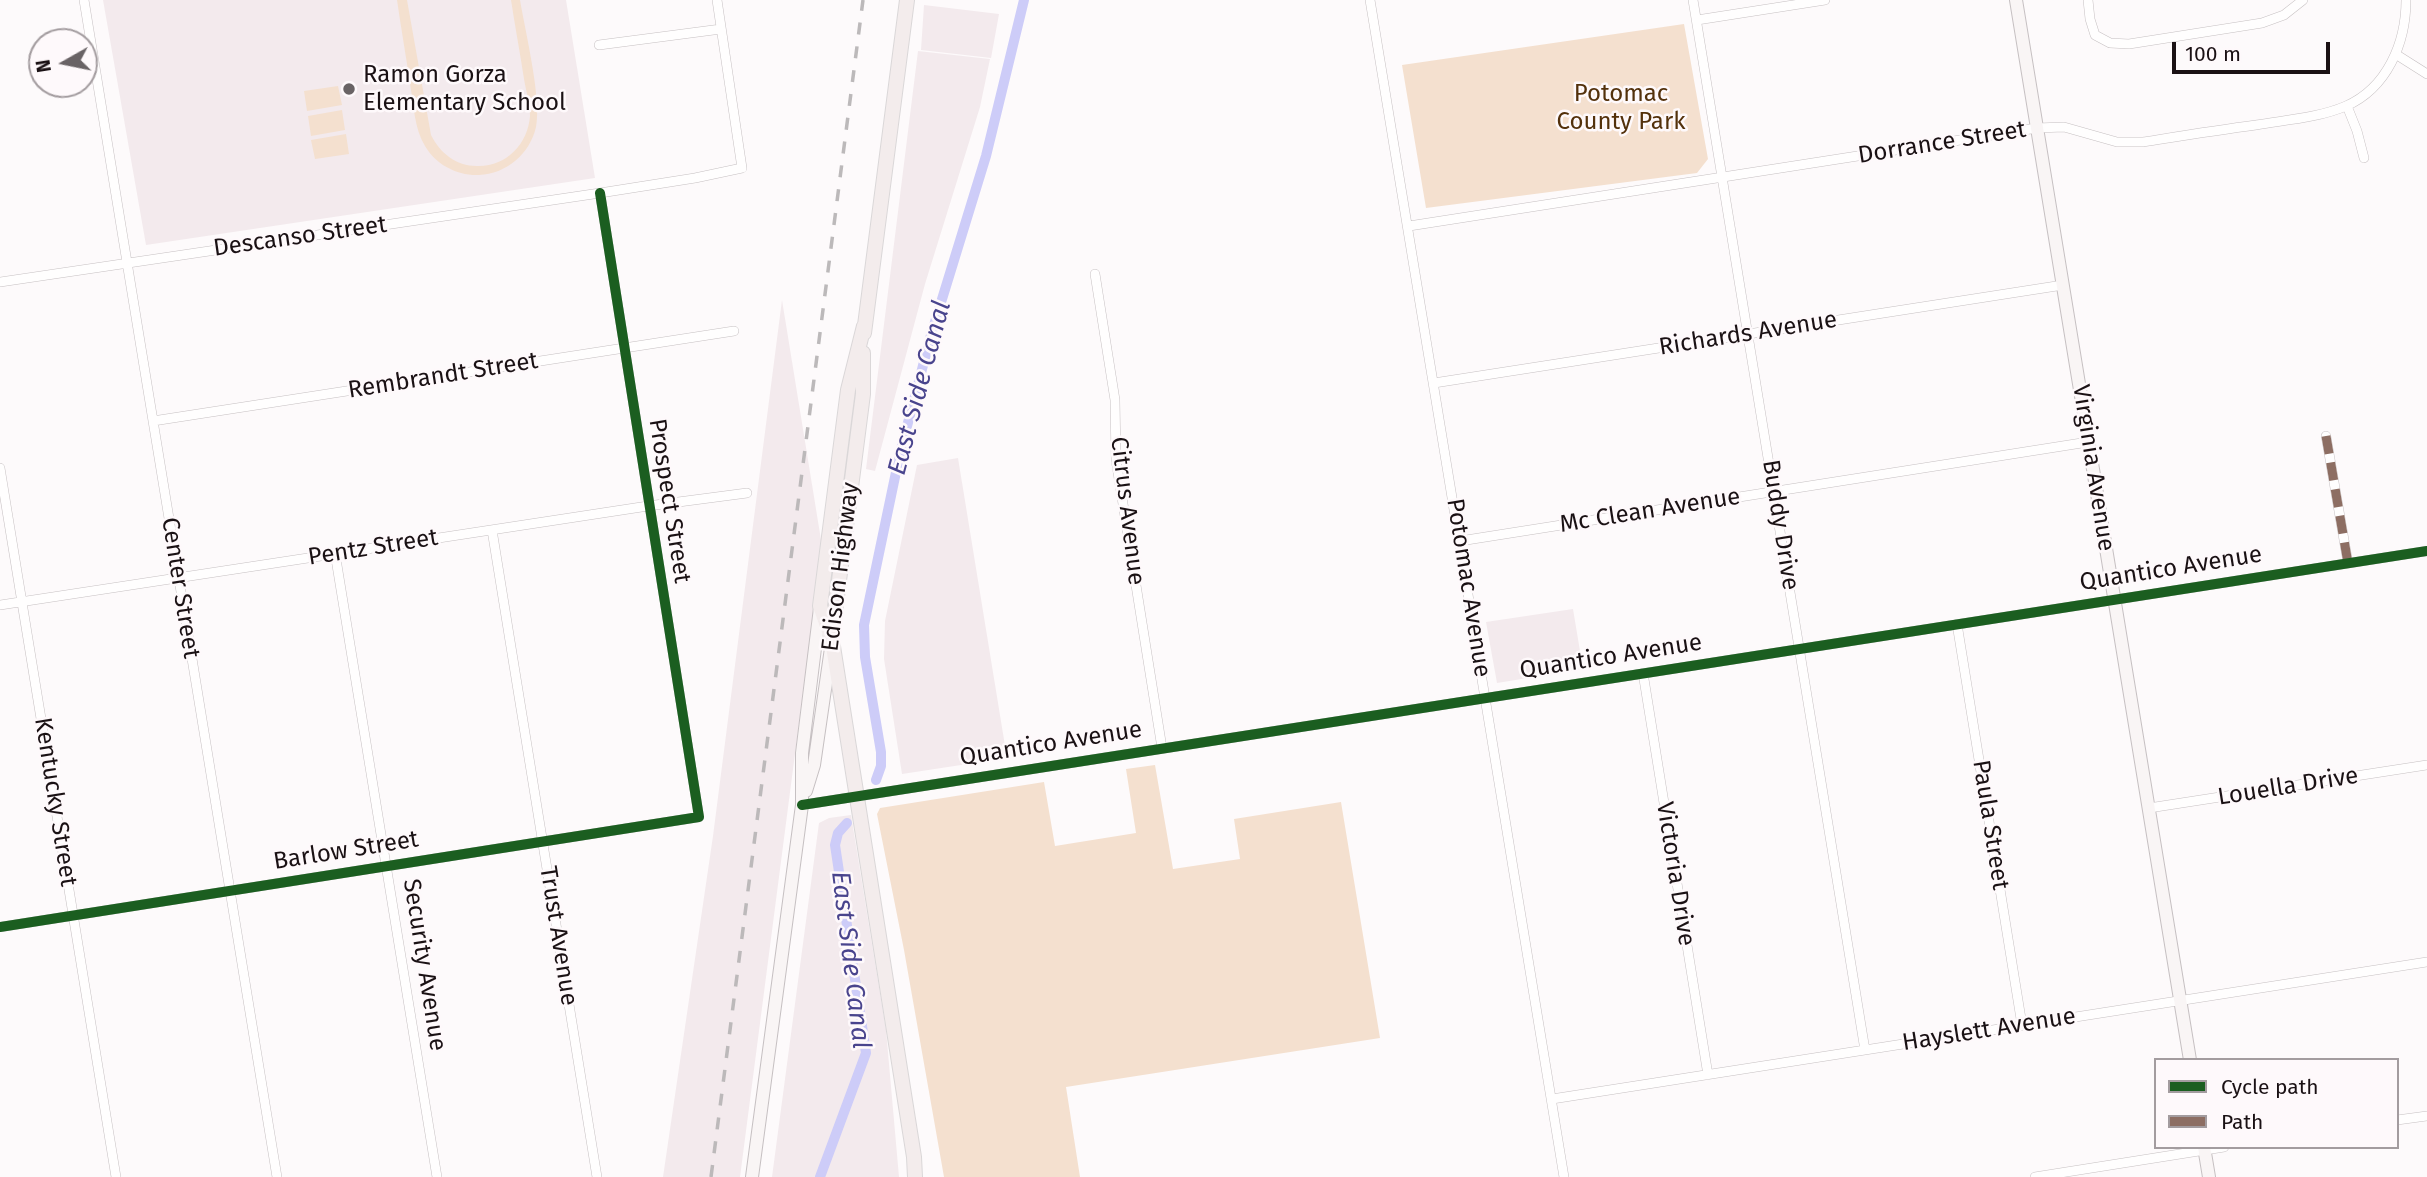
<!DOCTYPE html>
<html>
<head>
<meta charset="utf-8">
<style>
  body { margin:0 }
  #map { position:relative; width:2427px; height:1177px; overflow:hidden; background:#fdfafb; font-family:"Fira Sans",sans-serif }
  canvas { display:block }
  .legend { position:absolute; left:2154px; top:1058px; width:245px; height:91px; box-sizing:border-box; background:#fef9fb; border:2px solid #a39c9f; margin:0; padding:9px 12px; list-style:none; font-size:21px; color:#1a1114 }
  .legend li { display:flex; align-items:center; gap:14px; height:35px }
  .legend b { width:35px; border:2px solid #a39c9f }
  .north { position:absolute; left:28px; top:28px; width:70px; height:70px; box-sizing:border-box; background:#fef9fb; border:2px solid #a39c9f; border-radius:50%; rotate:261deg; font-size:19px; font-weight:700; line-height:28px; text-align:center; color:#1a1114 }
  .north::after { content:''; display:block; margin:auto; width:24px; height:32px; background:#696365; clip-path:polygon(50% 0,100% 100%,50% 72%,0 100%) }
  .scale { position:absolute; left:2172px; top:42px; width:158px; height:32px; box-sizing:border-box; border:4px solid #1a1114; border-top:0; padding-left:9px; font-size:21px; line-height:24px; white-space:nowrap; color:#1a1114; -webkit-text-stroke:5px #fef9fb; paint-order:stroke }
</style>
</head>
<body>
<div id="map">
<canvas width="2427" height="1177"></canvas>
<ul class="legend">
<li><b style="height:9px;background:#1b5e20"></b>Cycle path</li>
<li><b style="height:9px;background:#8d6e63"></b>Path</li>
</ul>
<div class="north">N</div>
<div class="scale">100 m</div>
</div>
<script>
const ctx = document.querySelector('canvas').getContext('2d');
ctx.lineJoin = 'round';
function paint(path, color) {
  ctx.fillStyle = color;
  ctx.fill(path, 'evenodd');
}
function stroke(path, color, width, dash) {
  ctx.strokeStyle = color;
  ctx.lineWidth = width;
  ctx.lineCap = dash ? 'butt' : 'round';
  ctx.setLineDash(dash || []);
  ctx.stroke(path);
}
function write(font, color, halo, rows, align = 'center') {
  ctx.font = font + ' "Fira Sans",sans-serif';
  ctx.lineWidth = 5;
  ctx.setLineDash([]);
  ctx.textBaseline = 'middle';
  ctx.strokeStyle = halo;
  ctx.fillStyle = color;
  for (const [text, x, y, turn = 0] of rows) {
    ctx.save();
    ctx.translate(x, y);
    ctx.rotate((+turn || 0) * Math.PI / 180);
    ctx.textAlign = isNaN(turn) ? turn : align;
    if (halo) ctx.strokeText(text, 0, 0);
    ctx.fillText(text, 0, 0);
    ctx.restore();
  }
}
paint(new Path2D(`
  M103,0H566L595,178L146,245Z
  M924,5L999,14L991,58L921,50Z
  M918,51L990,59L980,107L925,284L875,471L866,469Z
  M782,300L822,546L740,1177H663L713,836Z
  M958,458L1007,758L902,774L884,659L885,621L917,465Z
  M1573,609L1583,669L1497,683L1486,622Z
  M851,815L886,1030L899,1177H772L819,823L829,818Z`), '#f3eaed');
paint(new Path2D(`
  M397,0H407L431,135C440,153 456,166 477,166C506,167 528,144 530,116C530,104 526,91 524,79C520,53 515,26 511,0H520C525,30 542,100 536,127C530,154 506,174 479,175C458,176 436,165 425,146C414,128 414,105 410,84C406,56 401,28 397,0Z
  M1684,24L1708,159L1697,173L1426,208L1402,65Z
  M338,86L342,105L307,111L304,91Z
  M342,110L345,130L311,136L308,116Z
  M346,134L349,154L315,159L311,140Z
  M1155,765L1173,869L1240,859L1234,819L1341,802L1380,1038L1066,1087L1080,1177H944L904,950L877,814L880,808L1044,782L1055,846L1136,833L1126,769Z`), '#f4e0cf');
stroke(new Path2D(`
  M876,780L881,766V752L865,657L864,625L900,453L931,335L986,156L1024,0
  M820,1177L866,1053L835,845L838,833L847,823`), '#cdccf8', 10);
const street = new Path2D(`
  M84,0L277,1177
  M1370,0L1564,1177
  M1693,0L1865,1050
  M2088,0L2090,19L2095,35L2110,43L2129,44L2262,23L2284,15L2303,0
  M1697,20L1825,0
  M599,45L721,29
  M2397,55L2427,74
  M2347,106L2357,131L2364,158
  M1409,226L2037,128L2064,127L2117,142H2143C2181,136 2218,130 2256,125C2285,120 2318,118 2346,106C2387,88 2406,43 2406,0
  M1095,274L1115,400L1116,460L1162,748
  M0,282L600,193L695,178L742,168L717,0
  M1434,383L2063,285
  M153,421L734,331
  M2326,436L2348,563
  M0,468L116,1177
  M492,530L597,1177
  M1460,541L2088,442
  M335,553L437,1177
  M0,605L648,506L747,493
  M1957,624L2022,1025
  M1643,673L1708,1075
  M802,805L2427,551
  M2149,808L2427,765
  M0,927L699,817L600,193
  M1552,1099L2427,962
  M2397,1120L2427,1116
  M2035,1177L2224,1147`);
const secondary = new Path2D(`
  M2016,0L2190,1060
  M806,791L814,765L831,648
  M2204,1147L2209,1177
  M752,1177L802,805V753L820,608`);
const primary = new Path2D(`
  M864,326L848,390L820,606L832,640L914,1157L915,1177
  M864,333L907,0
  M832,635L863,394V353`);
stroke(street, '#c6c0c2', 10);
stroke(secondary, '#c6c0c2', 14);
stroke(primary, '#dad7d8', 16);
stroke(street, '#fffefe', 9);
stroke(secondary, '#f9f5f5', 12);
stroke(primary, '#f3ecec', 14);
stroke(new Path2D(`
  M711,1177L863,0`), '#bcb9ba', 3.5, [12, 12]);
stroke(new Path2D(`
  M2326,436L2348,563`), '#8d6e63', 9, [18, 9]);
stroke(new Path2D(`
  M802,805L2427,551
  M0,927L699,817L600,193`), '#1b5e20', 10);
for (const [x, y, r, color] of [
  [349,89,7,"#696365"]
]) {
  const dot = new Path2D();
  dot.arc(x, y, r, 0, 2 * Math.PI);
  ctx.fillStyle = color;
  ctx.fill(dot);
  stroke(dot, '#fef9fb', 2.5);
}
write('24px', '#1a1114', '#fef9fb', [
  ["Ramon Gorza",363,75],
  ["Elementary School",363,103]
], 'left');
write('24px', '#53310b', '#fef9fb', [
  ["Potomac",1621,94],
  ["County Park",1621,122]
]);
write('24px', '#1a1114', '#fef9fb', [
  ["Dorrance Street",1942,143,-9],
  ["Descanso Street",300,237,-8],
  ["Richards Avenue",1748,334,-9],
  ["Rembrandt Street",443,376,-9],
  ["Virginia Avenue",2093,468,81],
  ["Prospect Street",669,501,81],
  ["Citrus Avenue",1127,511,83],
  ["Mc Clean Avenue",1650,511,-9],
  ["Buddy Drive",1780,525,81],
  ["Pentz Street",373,548,-9],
  ["Edison Highway",841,567,-83],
  ["Quantico Avenue",2171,569,-9],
  ["Center Street",180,588,81],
  ["Potomac Avenue",1468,588,81],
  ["Quantico Avenue",1611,657,-9],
  ["Quantico Avenue",1051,744,-9],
  ["Louella Drive",2288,787,-9],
  ["Kentucky Street",55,802,81],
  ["Paula Street",1990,825,81],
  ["Barlow Street",346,851,-9],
  ["Victoria Drive",1675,874,81],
  ["Trust Avenue",558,936,81],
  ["Security Avenue",424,965,81],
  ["Hayslett Avenue",1989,1030,-9]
]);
write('italic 26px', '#49448d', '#fef9fb', [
  ["East Side Canal",920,388,-75],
  ["East Side Canal",850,960,83]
]);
</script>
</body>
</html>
